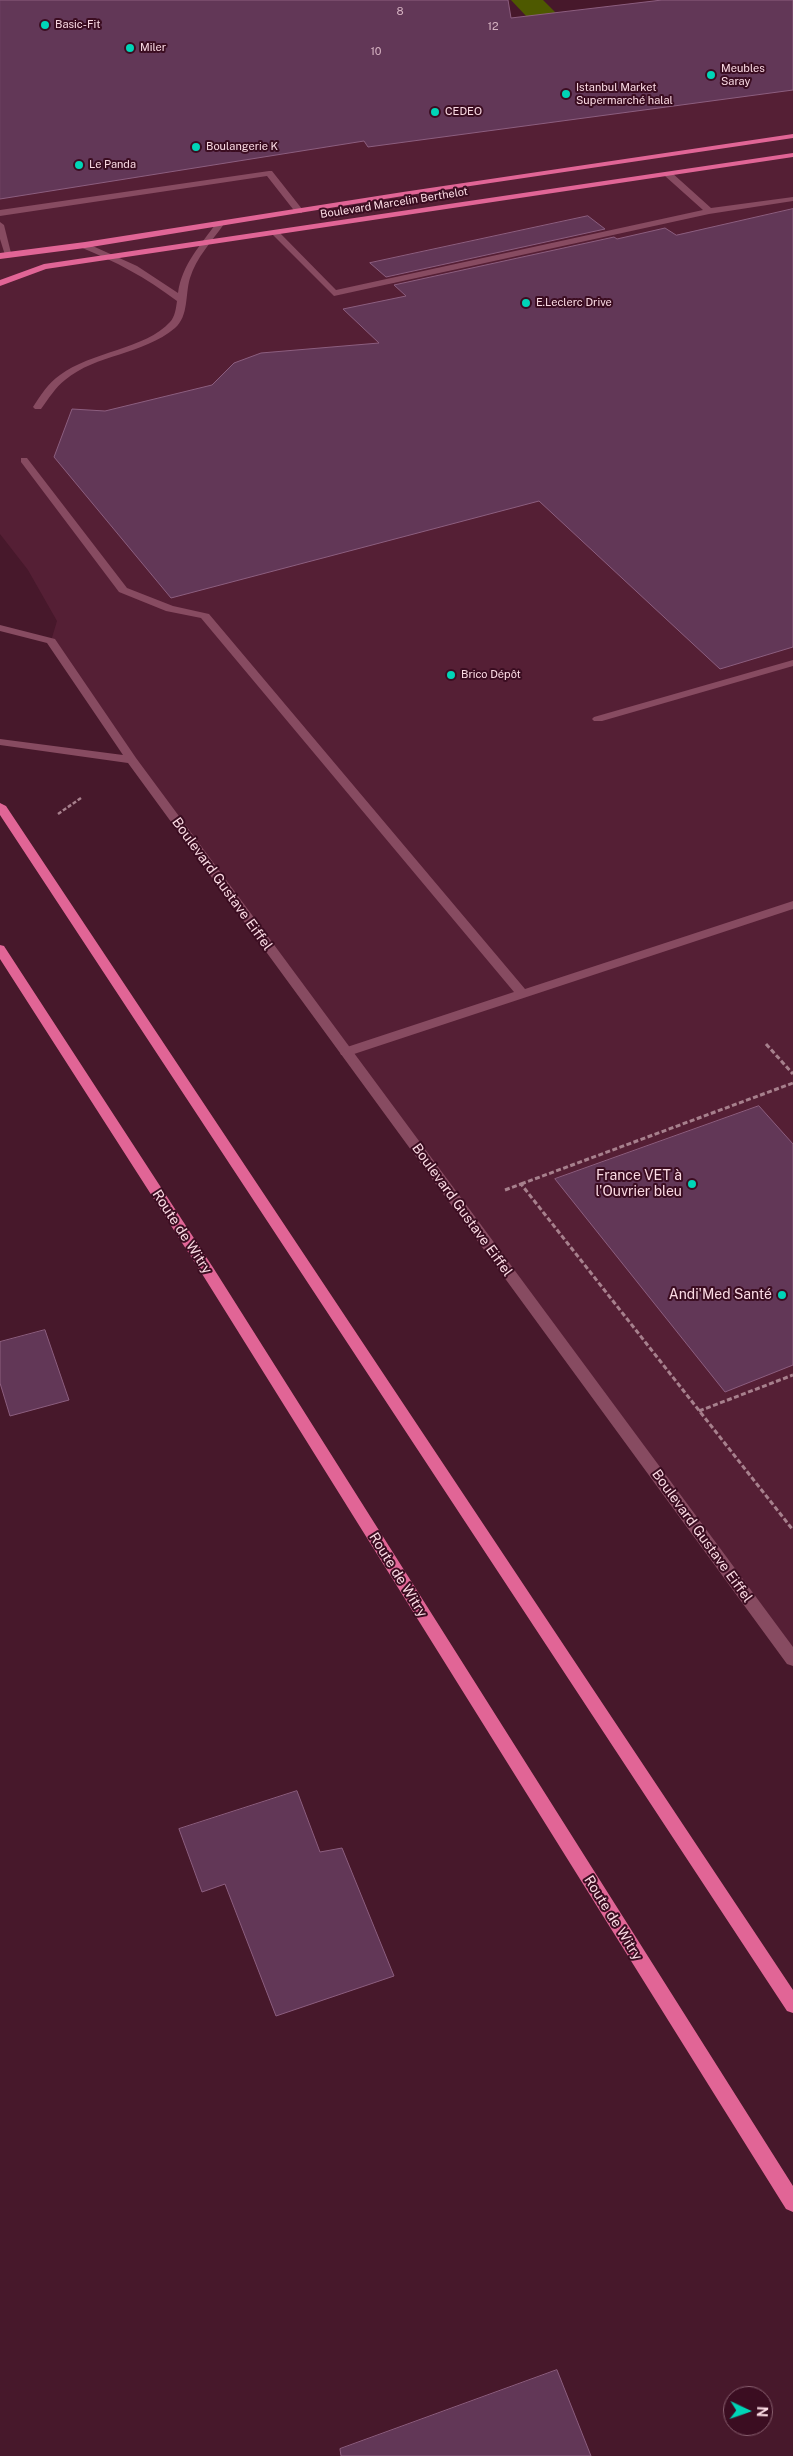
<!DOCTYPE html>
<html>
<head>
<meta charset="utf-8">
<style>
  body { margin:0 }
  #map { position:relative; width:793px; height:2456px; overflow:hidden; background:#47182b; font-family:"Public Sans",sans-serif }
  canvas { display:block }
  .north { position:absolute; left:723px; top:2386px; width:50px; height:50px; box-sizing:border-box; background:#3b0d21; border:1px solid #885f6f; border-radius:50%; rotate:93deg; font-size:14px; font-weight:700; line-height:20px; text-align:center; color:#fbdbe4 }
  .north::after { content:''; display:block; margin:auto; width:18px; height:22px; background:#00d5b7; clip-path:polygon(50% 0,100% 100%,50% 72%,0 100%) }
</style>
</head>
<body>
<div id="map">
<canvas width="793" height="2456"></canvas>
<div class="north">N</div>
</div>
<script>
const ctx = document.querySelector('canvas').getContext('2d');
ctx.lineJoin = 'round';
function paint(path, color) {
  ctx.fillStyle = color;
  ctx.fill(path, 'evenodd');
}
function stroke(path, color, width, dash) {
  ctx.strokeStyle = color;
  ctx.lineWidth = width;
  ctx.lineCap = dash ? 'butt' : 'round';
  ctx.setLineDash(dash || []);
  ctx.stroke(path);
}
function write(font, color, halo, rows, align = 'center') {
  ctx.font = font + ' "Public Sans",sans-serif';
  ctx.lineWidth = 4;
  ctx.setLineDash([]);
  ctx.textBaseline = 'middle';
  ctx.strokeStyle = halo;
  ctx.fillStyle = color;
  for (const [text, x, y, turn = 0] of rows) {
    ctx.save();
    ctx.translate(x, y);
    ctx.rotate((+turn || 0) * Math.PI / 180);
    ctx.textAlign = isNaN(turn) ? turn : align;
    if (halo) ctx.strokeText(text, 0, 0);
    ctx.fillText(text, 0, 0);
    ctx.restore();
  }
}
paint(new Path2D(`
  M0,0L227,6L793,31V1659L164,804L51,641L57,621L28,570L0,534Z`), '#551f35');
paint(new Path2D(`
  M511,0H543L556,13L527,17Z`), '#4e5900');
const building = new Path2D(`
  M0,0H508L511,18L662,0H793V90L368,147L364,141L0,199Z
  M793,209V647L720,669L539,501L171,598L54,457L72,409L105,411L212,385L234,363L261,353L379,343L343,309L406,296L394,285L614,237L617,239L665,228L676,235Z
  M588,216L605,229L386,277L370,263Z
  M759,1106L793,1144V1365L725,1392L555,1179Z
  M45,1330L69,1400L10,1416L0,1383V1342Z
  M297,1791L320,1852L342,1848L394,1976L276,2016L225,1884L202,1892L179,1829Z
  M557,2370L591,2456H341L340,2449Z`);
paint(building, '#623757');
stroke(building, '#8c5e7f', 1);
stroke(new Path2D(`
  M58,814L81,798`), '#a7808d', 2.5, [4, 2]);
stroke(new Path2D(`
  M766,1044L793,1074
  M521,1184L793,1083
  M505,1190L521,1184L793,1530
  M699,1411L793,1375`), '#a7808d', 3, [5, 2.5]);
paint(new Path2D(`
  M269,171H272L302,209V213H296L267,176L0,216V210Z
  M665,172H671L711,208L793,197V201L709,214L334,296L271,233L278,231L336,290L703,210L665,176Z
  M0,222L4,225L12,257L5,255L0,239Z
  M217,222L224,224C212,241 196,258 190,278C185,294 189,316 175,328C143,355 96,354 65,380C55,388 49,398 41,409H35L33,407C41,395 48,383 60,375C90,352 146,349 170,322C175,317 176,308 177,301C145,277 117,262 80,247V243H86L137,266L178,293C182,264 201,245 217,222Z
  M21,458H27L127,588L173,606L209,614L525,989L793,901V909L351,1055H341L340,1052L341,1049L514,992L201,618L166,611L119,592L21,462Z
  M793,660V666L602,721H594L592,719L594,717Z`), '#874b61');
paint(new Path2D(`
  M0,625L55,639L136,758L793,1647V1666L787,1664L128,763L0,745V739L123,755L47,643L0,631Z`), '#874b61');
paint(new Path2D(`
  M793,134V138L403,196L85,248L0,259V253L85,242L403,192Z
  M793,153V157L46,269L0,286V280L44,264Z
  M0,803L6,806L793,1990V2013L787,2011L0,815Z
  M0,945L4,946L214,1269L793,2186V2212L786,2209L204,1277L0,959Z`), '#e16596');
for (const [x, y, r, color] of [
  [45,25,5,"#00d5b7"],
  [130,48,5,"#00d5b7"],
  [711,75,5,"#00d5b7"],
  [566,94,5,"#00d5b7"],
  [435,112,5,"#00d5b7"],
  [196,147,5,"#00d5b7"],
  [79,165,5,"#00d5b7"],
  [526,303,5,"#00d5b7"],
  [451,675,5,"#00d5b7"],
  [692,1184,5,"#00d5b7"],
  [782,1295,5,"#00d5b7"]
]) {
  const dot = new Path2D();
  dot.arc(x, y, r, 0, 2 * Math.PI);
  ctx.fillStyle = color;
  ctx.fill(dot);
  stroke(dot, '#3b0d21', 2);
}
write('11px', '#d5b2c1', null, [
  ["8",400,12],
  ["12",493,27],
  ["10",376,52]
]);
write('11px', '#fbdbe4', '#3b0d21', [
  ["Basic-Fit",55,25],
  ["Miler",140,48],
  ["Meubles",721,69],
  ["Saray",721,82],
  ["Istanbul Market",576,88],
  ["Supermarché halal",576,101],
  ["CEDEO",445,112],
  ["Boulangerie K",206,147],
  ["Le Panda",89,165],
  ["E.Leclerc Drive",536,303],
  ["Brico Dépôt",461,675]
], 'left');
write('11px', '#fbdbe4', '#3b0d21', [
  ["Boulevard Marcelin Berthelot",394,203,-9]
]);
write('14px', '#fbdbe4', '#3b0d21', [
  ["Boulevard Gustave Eiffel",222,884,54],
  ["Boulevard Gustave Eiffel",462,1210,54],
  ["Route de Witry",182,1232,57],
  ["Boulevard Gustave Eiffel",702,1536,54],
  ["Route de Witry",398,1575,58],
  ["Route de Witry",613,1918,58]
]);
write('14px', '#fbdbe4', '#3b0d21', [
  ["France VET à",682,1176],
  ["l'Ouvrier bleu",682,1192],
  ["Andi'Med Santé",772,1295]
], 'right');
</script>
</body>
</html>
